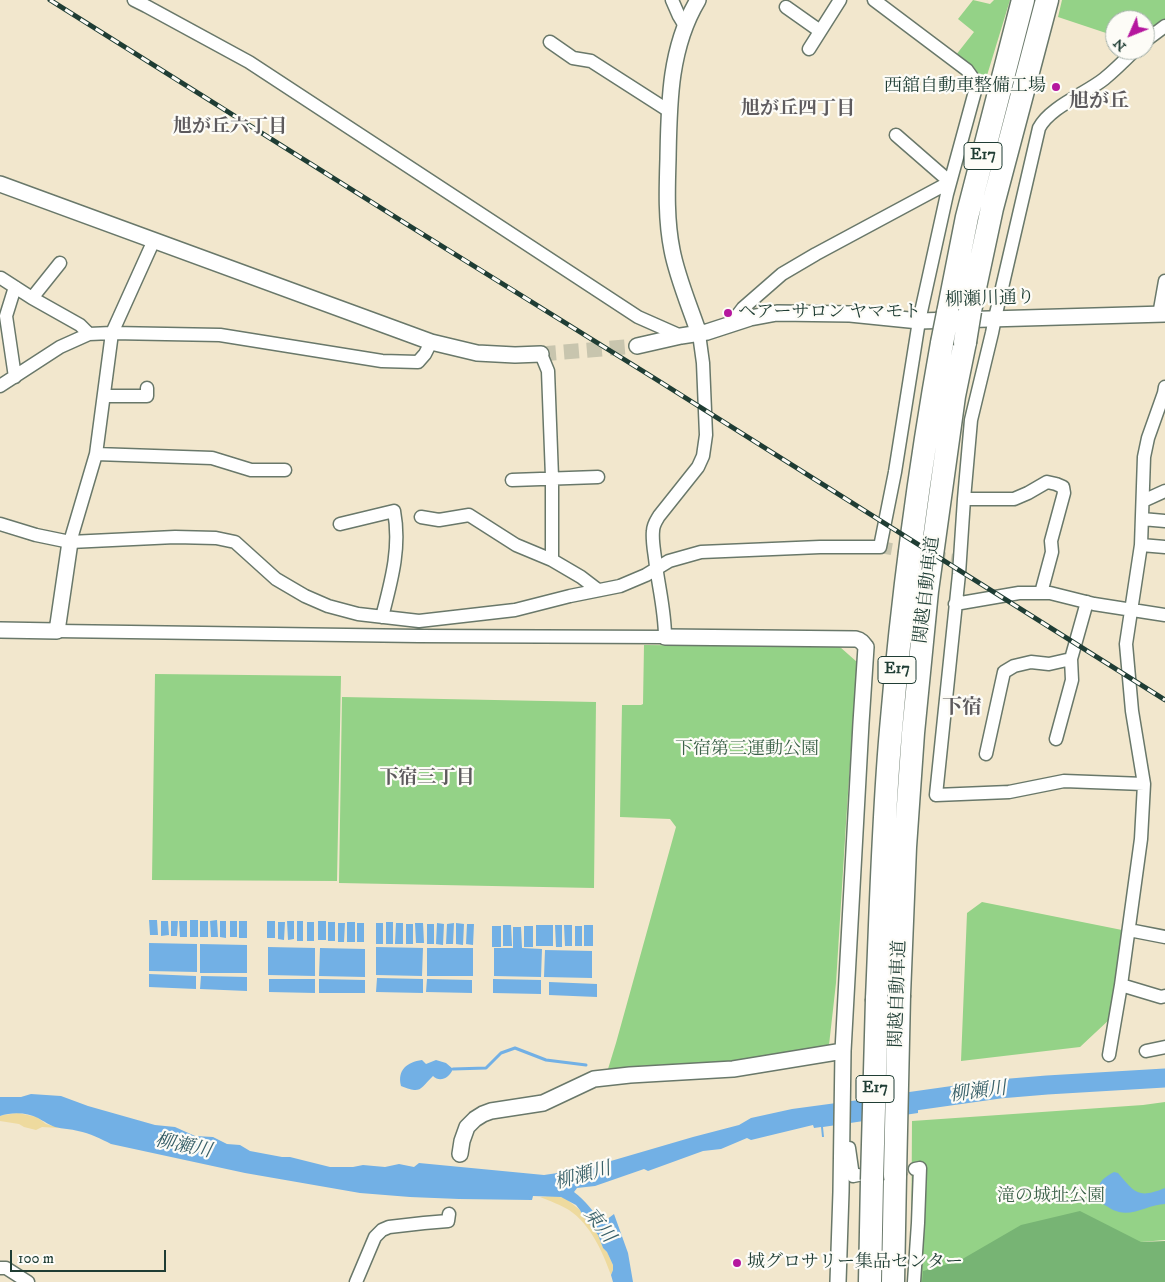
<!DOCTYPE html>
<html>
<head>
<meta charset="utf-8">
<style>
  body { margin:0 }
  #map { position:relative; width:1165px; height:1282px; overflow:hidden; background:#f2e7cd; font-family:"IM FELL DW Pica",serif }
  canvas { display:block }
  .north { position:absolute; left:1105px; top:10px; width:50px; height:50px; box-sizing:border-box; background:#fdfcf7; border:1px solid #a4b0a9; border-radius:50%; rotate:226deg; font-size:14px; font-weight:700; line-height:20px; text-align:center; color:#1f3d34 }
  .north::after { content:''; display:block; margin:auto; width:18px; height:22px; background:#b5179e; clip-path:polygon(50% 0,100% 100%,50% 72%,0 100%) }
  .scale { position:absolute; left:10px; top:1250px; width:156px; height:22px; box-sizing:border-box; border:2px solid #1f3d34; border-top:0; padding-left:6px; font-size:15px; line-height:18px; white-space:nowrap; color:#1f3d34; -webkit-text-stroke:4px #fdfcf7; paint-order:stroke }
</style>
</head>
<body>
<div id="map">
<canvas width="1165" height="1282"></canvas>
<div class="north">N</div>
<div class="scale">100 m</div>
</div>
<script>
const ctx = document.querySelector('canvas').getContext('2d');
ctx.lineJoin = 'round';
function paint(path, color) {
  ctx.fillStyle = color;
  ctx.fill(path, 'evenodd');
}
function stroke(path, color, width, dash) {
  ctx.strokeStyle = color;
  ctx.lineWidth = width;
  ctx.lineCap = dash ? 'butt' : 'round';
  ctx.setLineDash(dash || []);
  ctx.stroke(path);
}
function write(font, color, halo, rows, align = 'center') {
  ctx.font = font + ' "IM FELL DW Pica","Noto Serif JP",serif';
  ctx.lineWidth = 4.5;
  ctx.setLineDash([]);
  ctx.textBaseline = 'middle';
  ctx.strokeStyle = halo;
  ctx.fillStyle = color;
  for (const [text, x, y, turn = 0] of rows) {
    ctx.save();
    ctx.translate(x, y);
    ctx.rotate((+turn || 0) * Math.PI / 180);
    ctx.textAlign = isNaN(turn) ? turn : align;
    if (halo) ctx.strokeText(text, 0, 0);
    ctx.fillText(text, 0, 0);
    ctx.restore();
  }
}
paint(new Path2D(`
  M973,0L990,4L994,0H1010L985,82L952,60L974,32L958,19Z
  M1062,0H1165V26L1145,41V20H1115V36L1058,17Z
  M644,645L840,647L857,662L846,823L836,983L829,1045L732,1061L639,1066L608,1069L616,1043L676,827L670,819L620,817L622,705H641L643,704Z
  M155,674L341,676L337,881L152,880Z
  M342,697L596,702L594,888L339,883Z
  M982,902L1122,930L1111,1018L1080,1047L961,1061L967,913Z
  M1165,1102V1240L1141,1242L1121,1282H911L912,1121L1143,1105Z`), '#94d287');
paint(new Path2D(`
  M1080,1211L1141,1242L1165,1241V1282H922L923,1271L959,1261L1021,1225Z`), '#77b474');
paint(new Path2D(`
  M18,1113L37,1117L46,1124L60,1128L42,1127L36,1130L24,1127L19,1124L0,1121V1116C6,1114 12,1114 18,1113Z
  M555,1196L565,1198L580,1210L583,1216L598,1235L603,1248L607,1252L613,1265V1270L611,1275C602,1251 591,1225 569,1210C561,1205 550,1201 540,1197Z`), '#eeda9e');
paint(new Path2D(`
  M149,920H157L158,935H150Z
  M190,920H198V937H190Z
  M217,920L218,937H211L210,921Z
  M161,921H168L169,935L161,936Z
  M171,921H178L177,936H171Z
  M179,921H187V937H180Z
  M200,921H208V937H200Z
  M220,921H226V938L220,937Z
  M230,921H237V937H230Z
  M239,921H247V938H239Z
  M267,921H275V938H267Z
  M287,921H294V939L288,940Z
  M297,921H303V941H297Z
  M318,921H326V940H318Z
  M278,922H285L284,940L278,939Z
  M307,922H314V941H307Z
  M328,922H335V941H328Z
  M347,922H355V942H347Z
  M386,922H393V944H386Z
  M338,923H345L344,942H338Z
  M357,923H364V942H357Z
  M376,923H383V944H376Z
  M396,923H403V944H395Z
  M415,923H423L424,943H416Z
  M437,923L444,924L443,945L436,944Z
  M454,923L453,944H446L447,924Z
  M456,923L464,924L463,945L456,944Z
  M406,924H413V944H406Z
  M427,924H434V944H427Z
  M467,924H474L473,945L466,944Z
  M503,925H511L512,946H503Z
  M536,925H553V946H536Z
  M555,925H562V947H556Z
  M564,925H572V946H565Z
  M584,925H593V946H584Z
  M492,926H501V947H492Z
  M524,926H533V947H524Z
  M575,926H582V946H575Z
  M513,927H521L522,948L542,949L541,977L494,976V948H513Z
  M149,943L197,944V972L149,971Z
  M200,944L247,945V973H200Z
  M268,947L315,948V976L268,975Z
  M376,947L423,948L422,976L376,975Z
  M320,948L365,949V977L319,976Z
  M427,948H473V976H427Z
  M545,950L592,951V978L544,977Z
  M149,974L196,976V989L149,987Z
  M201,976L247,977V991L200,989Z
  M377,978L423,979V993L376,992Z
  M269,979H315V993L269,992Z
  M319,979L365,980V993H319Z
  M427,979L472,980V993L426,992Z
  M493,979L541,980V994L493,993Z
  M549,982L597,984V997L549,995Z
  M422,1060L426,1064L436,1060L446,1063L453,1069C449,1078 440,1083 433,1076C419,1090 421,1094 401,1086C397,1070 407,1062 422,1060Z
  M918,1092V1113L823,1127L824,1137H822L821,1127L814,1128L813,1125L751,1140L747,1138L721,1149L703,1151L648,1171L644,1169L595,1186L577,1188L574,1192C585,1200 594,1212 602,1223L614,1214L628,1253L633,1282H613L611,1275L613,1270V1265L607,1252L603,1248L598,1235L583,1216L580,1210L576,1205L561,1197L533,1196L532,1200L459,1199L410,1197L360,1193L245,1173L111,1144C101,1139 90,1133 78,1131C71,1129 63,1129 55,1127C48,1124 45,1122 38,1118C27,1112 11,1112 0,1116V1097H21L31,1094L61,1096L88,1106L155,1125L175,1127L195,1136L213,1137L227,1144L240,1145L250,1151L282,1157H290L330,1167H353L363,1165L385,1167L399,1164L414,1167L419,1163L544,1175L578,1170L604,1163L693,1137L739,1125L751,1118L792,1109Z
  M1114,1172L1118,1173C1135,1193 1138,1199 1165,1188V1204C1150,1204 1134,1216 1119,1212C1115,1211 1111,1209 1108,1207C1102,1204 1098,1200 1098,1192C1098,1181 1105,1177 1114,1172Z`), '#72b0e5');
stroke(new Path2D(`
  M453,1069L486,1068L501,1053L515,1048L546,1060L586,1065`), '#72b0e5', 3);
stroke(new Path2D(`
  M893,1104L999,1089L1047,1085L1165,1078`), '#72b0e5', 19);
stroke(new Path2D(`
  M880,547L960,561`), '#c8c5ae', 12, [12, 6]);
stroke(new Path2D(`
  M541,354L637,346`), '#c8c5ae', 15, [15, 8]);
const minor = new Path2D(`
  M134,0L146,6L249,62L638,317L681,336
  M672,0L679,16L685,26
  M786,7L820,31
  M1145,41L1165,26
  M550,42L573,58L591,61L669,111
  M809,49L840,0
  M1135,50C1125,60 1115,70 1104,79C1085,94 1050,107 1039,128L995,318L992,333L971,420L964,499L959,574L936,795L1009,792L1064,781L1144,784
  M1,278L32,298L80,325L89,334
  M15,287L6,316L15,377
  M32,298L60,263
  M1159,315L1165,281
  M730,325L743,308L782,274L816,254L950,182L896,135
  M541,354L548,371L552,477V560L581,577L598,590
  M0,386L60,347L89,334L112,333L220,335L382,361L418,362L425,354L431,342
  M104,396H147V388
  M96,454L212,458L251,470H285
  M512,480L598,477
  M964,499H1014L1028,493L1047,482L1056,484L1063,487L1064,493L1051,541L1052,552L1041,593
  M1143,501L1165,491
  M421,517L439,520L469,515L516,545L552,560
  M1142,519L1165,521
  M0,524L36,535L70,542L175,537L216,538L235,542L276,579L305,596L328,606L358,614L419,621L515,610L570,596L620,586L646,575L669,561L701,552L820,547H880L895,472L919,321L947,194L977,84L967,70L874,0
  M340,524L394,511C401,548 391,582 382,617
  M70,542L96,454L112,333L154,240
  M1141,545L1165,547
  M955,604L1019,593H1050L1094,604L1165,615
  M57,631L419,636L665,637C665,610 658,585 655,558C654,550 652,540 653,531C653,525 656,521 659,516L698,467L703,456L706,435L703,363L699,334
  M1056,739L1072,680L1071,659L1087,602
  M986,754L1004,672L1014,666L1031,662L1049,664L1071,659
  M1129,930L1165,937
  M1121,985L1161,997L1165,996
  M1146,1051L1165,1047
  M1109,1055L1121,985L1141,839L1144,784L1132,711L1126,644L1141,545L1144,457L1148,438L1164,393L1165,387
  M848,1166L849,1148L853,1176L858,1175
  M0,1268H6L28,1282
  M356,1282L375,1237L382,1230L389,1227L424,1223L448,1221L449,1214
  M914,1282L918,1223L920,1168L915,1169`);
const tertiary = new Path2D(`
  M698,0C669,48 669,105 668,159C667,190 666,220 672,250C677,277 690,307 699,334
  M0,184L431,342L477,353L515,355L541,354
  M637,346L681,336L707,332L750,318L777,313L850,314L919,321L1165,314
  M0,630L57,631L70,542
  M665,637L856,639C861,640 863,643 866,647L861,723L843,1051L841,1192L838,1282
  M460,1154L462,1141L467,1127L475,1119L483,1114L491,1111L543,1103L594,1079L630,1075L733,1069L843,1051`);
const motorway = new Path2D(`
  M970,311L992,208L1047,0
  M948,313L967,217L1023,0
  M899,995L905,847L913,733L927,591L954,396L965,342
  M877,999C881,909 883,820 891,730C902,600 919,471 942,343
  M870,1282L872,1180
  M893,1282L895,1175`);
stroke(minor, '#69786a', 15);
stroke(tertiary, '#69786a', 18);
stroke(motorway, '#69786a', 25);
stroke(minor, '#fff', 12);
stroke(tertiary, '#fff', 15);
stroke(motorway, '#fff', 22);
const rail = new Path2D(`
  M50,0L416,230L654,378L1165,700`);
stroke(rail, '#1f3d34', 5);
stroke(rail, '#fdfcf7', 3, [9]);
const motorwayBridge = new Path2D(`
  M965,342L970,311
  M942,343L948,313
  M895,1175L899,995
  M872,1180L877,999`);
stroke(motorwayBridge, '#69786a', 25, []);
stroke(motorwayBridge, '#fff', 22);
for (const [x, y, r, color] of [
  [1056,87,5,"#b5179e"],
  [728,313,5,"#b5179e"],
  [737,1263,5,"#b5179e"]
]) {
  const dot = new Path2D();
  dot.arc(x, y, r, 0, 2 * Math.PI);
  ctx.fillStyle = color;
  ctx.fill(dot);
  stroke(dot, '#fdfcf7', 2);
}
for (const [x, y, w] of [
  [983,156,38],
  [897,670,38],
  [875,1089,38]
]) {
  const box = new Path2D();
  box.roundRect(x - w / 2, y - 13.5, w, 27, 4);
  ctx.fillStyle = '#fdfcf7';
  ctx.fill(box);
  stroke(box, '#1f3d34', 1);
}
write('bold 16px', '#1f3d34', null, [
  ["E17",983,156],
  ["E17",897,670],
  ["E17",875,1089]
]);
write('18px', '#1f3d34', '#fdfcf7', [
  ["西舘自動車整備工場",1046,87,"right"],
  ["ヘアーサロン ヤマモト",738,313],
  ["城グロサリー集品センター",747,1263]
], 'left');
write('18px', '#1f3d34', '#fdfcf7', [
  ["柳瀬川通り",990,300,-2],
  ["関越自動車道",928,590,-83],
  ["関越自動車道",899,994,-88]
]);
write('18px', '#3c6249', '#fdfcf7', [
  ["下宿第三運動公園",747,750],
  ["滝の城址公園",1051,1197]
]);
write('bold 19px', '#5d5a5d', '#fdfcf7', [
  ["旭が丘四丁目",798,110],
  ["旭が丘六丁目",230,128],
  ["下宿三丁目",427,779]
]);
write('italic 19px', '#386069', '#fdfcf7', [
  ["柳瀬川",978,1093,-7],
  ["柳瀬川",183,1147,12],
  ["柳瀬川",583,1177,-15],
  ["東川",598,1226,52]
]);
write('bold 20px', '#5d5a5d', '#fdfcf7', [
  ["旭が丘",1099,103],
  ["下宿",962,709]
]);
</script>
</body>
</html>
